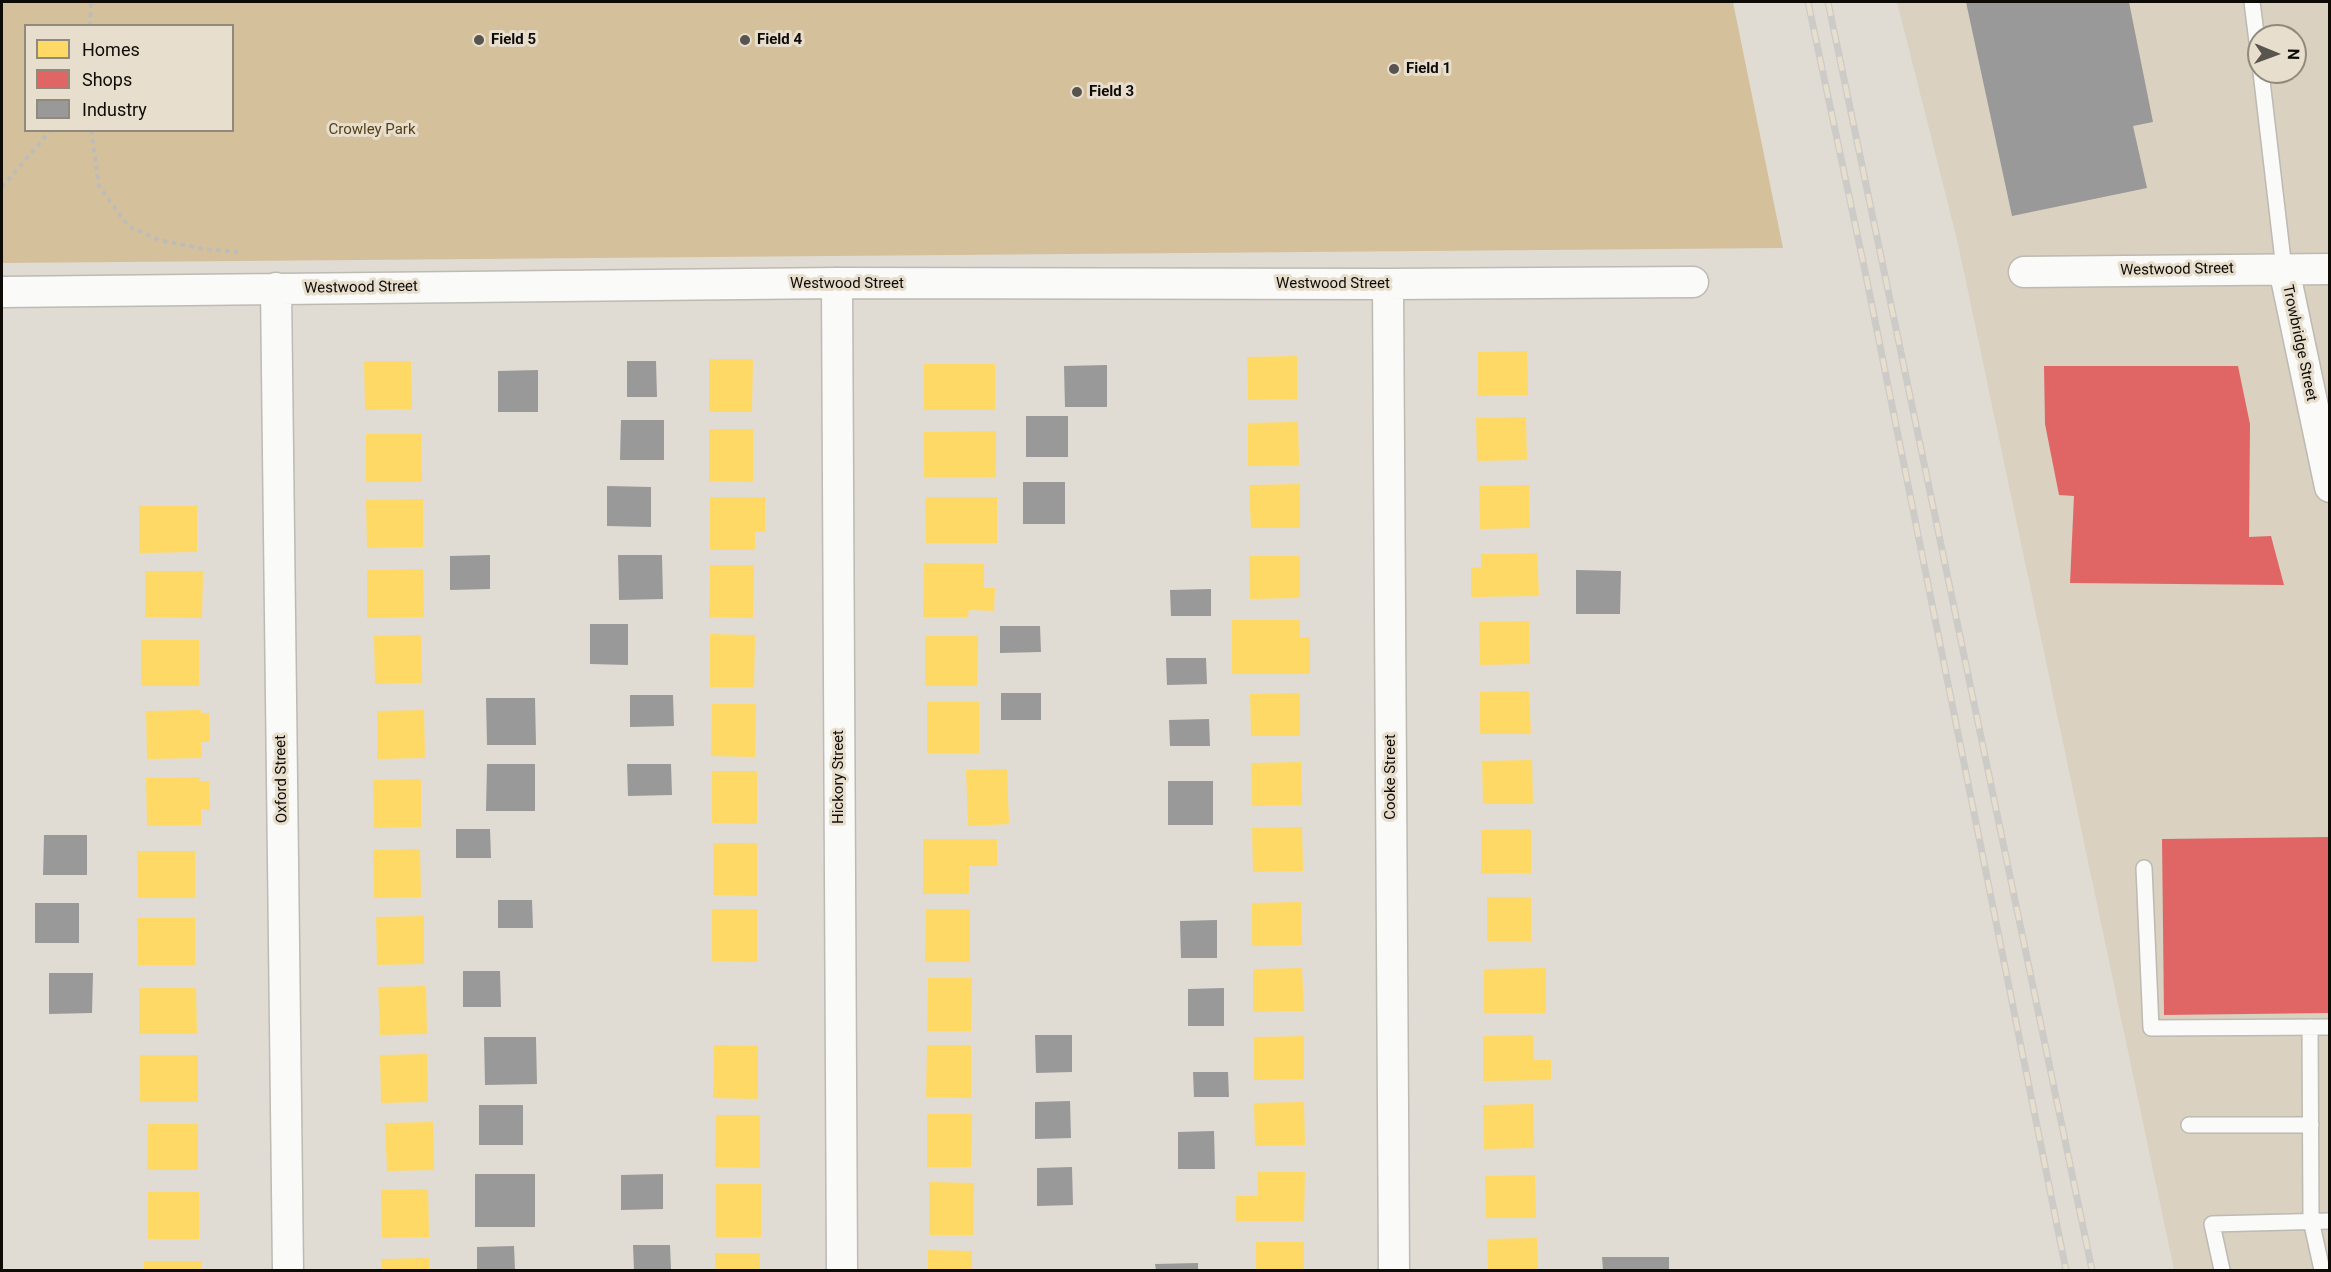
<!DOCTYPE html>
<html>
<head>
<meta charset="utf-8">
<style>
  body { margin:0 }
  #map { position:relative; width:2331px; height:1272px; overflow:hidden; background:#e1dcd3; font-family:Roboto,sans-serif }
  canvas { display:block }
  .frame { position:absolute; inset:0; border:3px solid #0e0b06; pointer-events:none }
  .legend { position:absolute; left:24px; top:24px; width:210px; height:108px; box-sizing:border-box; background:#e7decd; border:2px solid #908a7d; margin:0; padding:8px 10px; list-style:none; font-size:18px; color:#0e0b06 }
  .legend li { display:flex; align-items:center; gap:12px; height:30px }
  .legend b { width:30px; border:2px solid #908a7d }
  .north { position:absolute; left:2247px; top:24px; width:60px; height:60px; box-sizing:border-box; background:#e7decd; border:2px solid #908a7d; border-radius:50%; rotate:91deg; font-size:16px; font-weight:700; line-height:24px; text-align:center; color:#0e0b06 }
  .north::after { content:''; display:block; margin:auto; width:21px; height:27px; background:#58544e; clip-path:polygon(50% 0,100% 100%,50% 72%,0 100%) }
</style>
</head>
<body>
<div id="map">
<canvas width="2331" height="1272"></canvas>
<div class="frame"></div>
<ul class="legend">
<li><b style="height:16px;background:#ffd966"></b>Homes</li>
<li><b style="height:16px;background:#e06666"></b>Shops</li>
<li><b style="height:16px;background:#999"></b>Industry</li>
</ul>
<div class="north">N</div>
</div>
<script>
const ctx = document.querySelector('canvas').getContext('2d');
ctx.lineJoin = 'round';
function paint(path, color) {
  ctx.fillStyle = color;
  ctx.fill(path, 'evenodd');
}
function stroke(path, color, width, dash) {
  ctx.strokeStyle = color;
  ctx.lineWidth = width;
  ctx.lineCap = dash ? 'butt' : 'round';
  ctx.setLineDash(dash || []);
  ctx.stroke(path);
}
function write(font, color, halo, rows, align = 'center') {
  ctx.font = font + ' Roboto,sans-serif';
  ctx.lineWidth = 6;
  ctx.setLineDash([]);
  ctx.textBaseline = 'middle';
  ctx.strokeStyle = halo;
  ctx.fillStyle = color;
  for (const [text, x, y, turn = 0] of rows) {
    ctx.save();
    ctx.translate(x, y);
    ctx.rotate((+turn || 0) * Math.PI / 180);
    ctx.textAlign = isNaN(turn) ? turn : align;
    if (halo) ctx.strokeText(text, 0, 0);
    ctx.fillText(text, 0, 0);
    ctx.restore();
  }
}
paint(new Path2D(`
  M1897,2H2329V1270H2174L1958,244ZM2259,36H2295V72H2259Z`), '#dad1c1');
paint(new Path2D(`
  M2,2H1733L1783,248L2,263ZM26,26H232V130H26Z`), '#d4c19c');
paint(new Path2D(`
  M1527,351L1528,395L1478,396V352Z
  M1297,356V399L1248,400L1247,357Z
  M709,359H753L752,412H709Z
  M364,361H411L412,409L365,410Z
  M924,364H995V410H924Z
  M1526,417L1527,460L1477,461L1476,418Z
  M1298,422L1299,465L1248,466V423Z
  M709,429H753V482L709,481Z
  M996,431V477H924V432Z
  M366,434H421L422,482H366Z
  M1300,484V528H1251L1249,485Z
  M1529,485L1530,528L1480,529L1479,486Z
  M710,497H765V532H755V550H710Z
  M925,497H997V543H926Z
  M423,499V547L367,548L366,500Z
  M139,506H197V552L139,553Z
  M1537,553L1539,596L1471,597V567L1481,568V554Z
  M1249,556H1300V598L1250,599Z
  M924,563L984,564V588H995L994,611L969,610L968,617H923Z
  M710,565H754L753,618L709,617Z
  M423,569L424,617L367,618V570Z
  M145,571H203L202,618L145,617Z
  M1232,620H1300V637H1310V674H1232Z
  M1529,621L1530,664L1480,665L1479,622Z
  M710,634L755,635L754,687H710Z
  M421,635L422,683L375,684L374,636Z
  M925,636H978L977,686H925Z
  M141,640H199V686H141Z
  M1529,691L1531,734H1480V692Z
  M1300,693V736H1251L1250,694Z
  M927,702H979V753H927Z
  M712,704H756L755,757L711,756Z
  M201,710V713H209L210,742H201L202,758L147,759L146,711Z
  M424,710L425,758L377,759V711Z
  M1532,760L1533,804H1483L1482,761Z
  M1301,762L1302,805L1252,806L1251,763Z
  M1007,769L1009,824L968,826L966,770Z
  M712,771H757V824L712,823Z
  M200,777V781H209L210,810L201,809V825L147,826L146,778Z
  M421,779V827L374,828L373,780Z
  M1302,827L1303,871L1253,872L1252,828Z
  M1531,829V873L1481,874V830Z
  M923,839H997V866H969V894H923Z
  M713,843H757V896L713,895Z
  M420,849L421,897L374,898L373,850Z
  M137,851H195V898H138Z
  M1487,897H1531V941H1487Z
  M1301,902L1302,945L1252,946V903Z
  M712,909H757V962L712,961Z
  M926,909H970V962H925Z
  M424,916V964L377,965L376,917Z
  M137,918H195V965H138Z
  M1302,968L1304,1011L1253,1012V969Z
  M1546,968V1013H1484V969Z
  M928,978H972L971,1031H927Z
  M426,986L427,1034L380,1035L378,987Z
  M139,988H196L197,1034H139Z
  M1533,1035L1534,1060H1551V1080L1483,1081V1036Z
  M1304,1036V1079L1254,1080V1037Z
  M714,1045L758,1046V1099L713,1098Z
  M927,1045H971V1098L926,1097Z
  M427,1054L428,1102L381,1103L380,1055Z
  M140,1055H198V1102H140Z
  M1304,1102L1305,1145L1255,1146L1254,1103Z
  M1533,1104L1534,1148L1484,1149L1483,1105Z
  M927,1114H972L971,1167H927Z
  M716,1115H760V1168L715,1167Z
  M433,1122L434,1170L387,1171L385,1123Z
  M148,1124H198V1170H147Z
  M1257,1172H1305L1304,1221H1236V1196H1258Z
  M1535,1175L1536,1218H1486L1485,1176Z
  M929,1182L974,1183L973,1235H929Z
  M716,1184H761V1237H716Z
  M428,1189L429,1237L382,1238L381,1190Z
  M148,1192H199V1239H148Z
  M1537,1238L1538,1270H1488L1487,1239Z
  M1256,1242H1304V1270H1256Z
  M928,1250L972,1251V1270H928Z
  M715,1253H760V1270H715Z
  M429,1258V1270H382L381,1259Z
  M144,1261H202V1270H144Z`), '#ffd966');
paint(new Path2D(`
  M2044,366H2238L2250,424L2249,537L2271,536L2284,585L2070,583L2074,496L2059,495L2045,424Z
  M2330,837V1013L2164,1015L2162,839Z`), '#e06666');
paint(new Path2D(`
  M1966,2H2129L2153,122L2133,126L2147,188L2012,216Z
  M627,361H656L657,397H627Z
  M1107,365V407H1065L1064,366Z
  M538,370V412H498V371Z
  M1026,416H1068V457H1026Z
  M621,420H664V460H620Z
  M1023,482H1065V524H1023Z
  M607,486L651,487V527L607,526Z
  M490,555V589L450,590V556Z
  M618,555H662L663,599L619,600Z
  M1576,570L1621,571L1620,614H1576Z
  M1211,589V616H1171L1170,590Z
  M590,624H628V665L590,664Z
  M1000,626H1040L1041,652L1000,653Z
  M1166,658H1206L1207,684L1167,685Z
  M1001,693H1041V720H1001Z
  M630,695H673L674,726L630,727Z
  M486,698H535L536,745H487Z
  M1209,719L1210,746H1170L1169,720Z
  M487,764H535V811H486Z
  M627,764H671L672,795L628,796Z
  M1168,781H1213V825H1168Z
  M456,829H490L491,858H456Z
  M44,835H87V875H43Z
  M498,900H532L533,928H498Z
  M35,903H79V943H35Z
  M1217,920V958H1181L1180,921Z
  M463,971H500L501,1007H463Z
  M49,973H93L92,1013L49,1014Z
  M1224,988V1026H1188V989Z
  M1035,1035H1072V1072L1036,1073Z
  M484,1037H536L537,1084L485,1085Z
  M1193,1072H1228L1229,1097H1194Z
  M1070,1101L1071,1138L1035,1139V1102Z
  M479,1105H523V1145H479Z
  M1214,1131L1215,1169H1178V1132Z
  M1072,1167L1073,1205L1037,1206V1168Z
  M475,1174H535V1227H475Z
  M663,1174V1209L621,1210V1175Z
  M633,1245H670L671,1270H634Z
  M514,1246L515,1270H477V1247Z
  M1602,1257H1669V1270H1603Z
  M1198,1263V1270H1156L1155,1264Z`), '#999');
const lane = new Path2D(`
  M2252,2L2259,57
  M2261,72L2284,269
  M2144,868L2151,1028L2330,1027
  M2310,1027L2311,1220L2322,1270
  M2189,1125H2311
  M2222,1270L2212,1224L2330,1221`);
const street = new Path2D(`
  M2284,269L2330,487
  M2024,272L2330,269
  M837,283L842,1270
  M1388,284L1394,1270
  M276,288L288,1270
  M2,292L837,283L1388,284L1693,282`);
stroke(lane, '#bdb9b3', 18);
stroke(street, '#bdb9b3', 33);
stroke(new Path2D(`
  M90,26L91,2
  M91,130L99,186L128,226L159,240L204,249L238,252
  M2,187L51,130`), '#bebcb9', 4, [4.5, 4.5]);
stroke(lane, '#fafaf8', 15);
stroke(street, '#fafaf8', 30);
const rail = new Path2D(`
  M1808,2L1866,276L2066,1270
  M1828,2L2092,1270`);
stroke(rail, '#cdcbc8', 7);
stroke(rail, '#e7decd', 4.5, [14]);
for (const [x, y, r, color] of [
  [479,40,6,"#58544e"],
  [745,40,6,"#58544e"],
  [1394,69,6,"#58544e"],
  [1077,92,6,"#58544e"]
]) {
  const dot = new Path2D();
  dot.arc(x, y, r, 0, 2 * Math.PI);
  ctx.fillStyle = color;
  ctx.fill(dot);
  stroke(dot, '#e7decd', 2);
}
write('bold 15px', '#0e0b06', '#e7decd', [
  ["Field 5",491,40],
  ["Field 4",757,40],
  ["Field 1",1406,69],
  ["Field 3",1089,92]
], 'left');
write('15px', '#544117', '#e7decd', [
  ["Crowley Park",372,130]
]);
write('15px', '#0e0b06', '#e7decd', [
  ["Westwood Street",2177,270,-1],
  ["Westwood Street",847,284],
  ["Westwood Street",1333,284],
  ["Westwood Street",361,288,-1],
  ["Trowbridge Street",2299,343,78],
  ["Hickory Street",839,777,-90],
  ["Cooke Street",1391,777,-90],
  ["Oxford Street",282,779,-91]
]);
</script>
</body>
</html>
